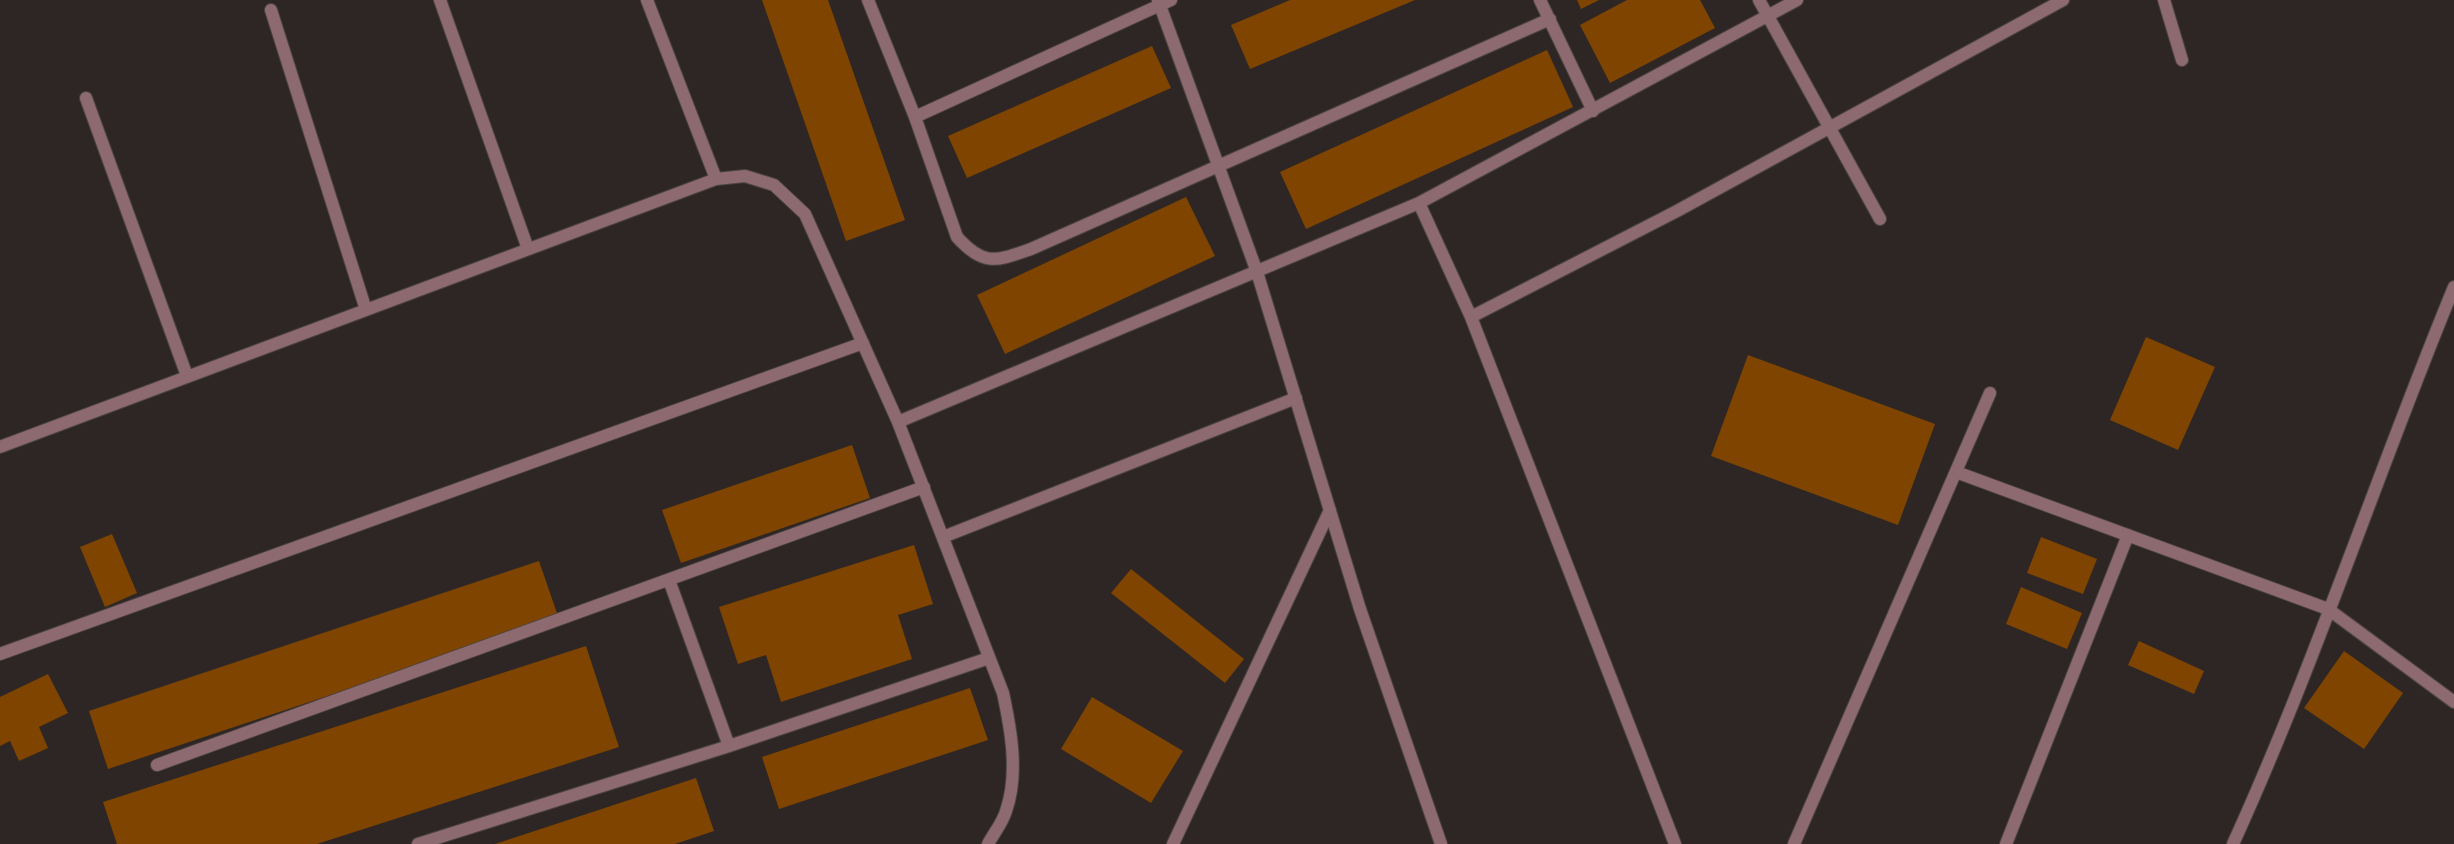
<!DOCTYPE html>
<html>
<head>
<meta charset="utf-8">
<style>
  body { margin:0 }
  canvas { display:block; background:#2e2624 }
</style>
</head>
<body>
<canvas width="2454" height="844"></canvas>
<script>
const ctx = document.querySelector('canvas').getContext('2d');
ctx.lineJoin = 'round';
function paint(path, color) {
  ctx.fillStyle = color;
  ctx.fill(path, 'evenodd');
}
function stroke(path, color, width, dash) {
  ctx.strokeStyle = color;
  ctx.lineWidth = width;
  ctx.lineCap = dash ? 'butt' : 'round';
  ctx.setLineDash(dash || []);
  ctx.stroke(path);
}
paint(new Path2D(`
  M762,0H828L905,220L846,241Z
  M1290,0H1415L1250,69L1231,25Z
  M1577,0H1599L1581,9Z
  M1627,0H1700L1715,28L1610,83L1580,25Z
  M1152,46L1171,88L967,178L948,136Z
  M1547,50L1573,107L1306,229L1280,172Z
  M1186,197L1215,256L1005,354L977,295Z
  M2146,337L2215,367L2178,450L2110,420Z
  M1748,355L1935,424L1898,525L1711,456Z
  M852,445L870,498L681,563L662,510Z
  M112,534L137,593L105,607L80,547Z
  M2041,537L2097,559L2083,594L2027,573Z
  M914,545L933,604L898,615L912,659L781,702L766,655L738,664L719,607Z
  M539,561L559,619L108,769L89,711Z
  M1131,569L1244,659L1225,683L1111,593Z
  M2021,587L2082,613L2067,649L2006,624Z
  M2139,641L2204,671L2194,694L2128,665Z
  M586,646L619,747L317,844H117L103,802Z
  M2344,651L2403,693L2364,749L2304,708Z
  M48,674L68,713L39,727L48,748L19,761L10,741L0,746V697Z
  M970,688L988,740L779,809L762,757Z
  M1092,697L1183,751L1151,803L1061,749Z
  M696,778L714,831L675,844H495Z`), '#7e4400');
const minor = new Path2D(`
  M440,0L528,249
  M647,0L716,179
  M868,0L915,117L957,237C984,267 996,261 1031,249L1550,19
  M1158,0L1257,272L1360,609L1441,844
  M1540,0L1593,111
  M1759,0L1880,219
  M2164,0L2182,60
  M271,10L366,310
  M86,98L187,376
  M915,117L1171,0
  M1419,203L1471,317L1675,844
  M1471,317L1677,211L2063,0
  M898,422L1419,203L1797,0
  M0,447L716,179L745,176L774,185L805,214L898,422L1003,693C1011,730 1019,774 1006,811C1003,822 994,833 988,844
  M1956,472L2328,609L2454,702
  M943,537L1296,398
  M669,580L729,746
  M0,654L863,343
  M157,765L924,487
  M418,844L729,746L989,658
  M1173,844L1330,510
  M1794,844L1990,393
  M2006,844L2128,535
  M2233,844C2316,662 2378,471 2454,287`);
stroke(minor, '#4b4442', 14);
stroke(minor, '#8d6970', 12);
</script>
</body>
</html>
